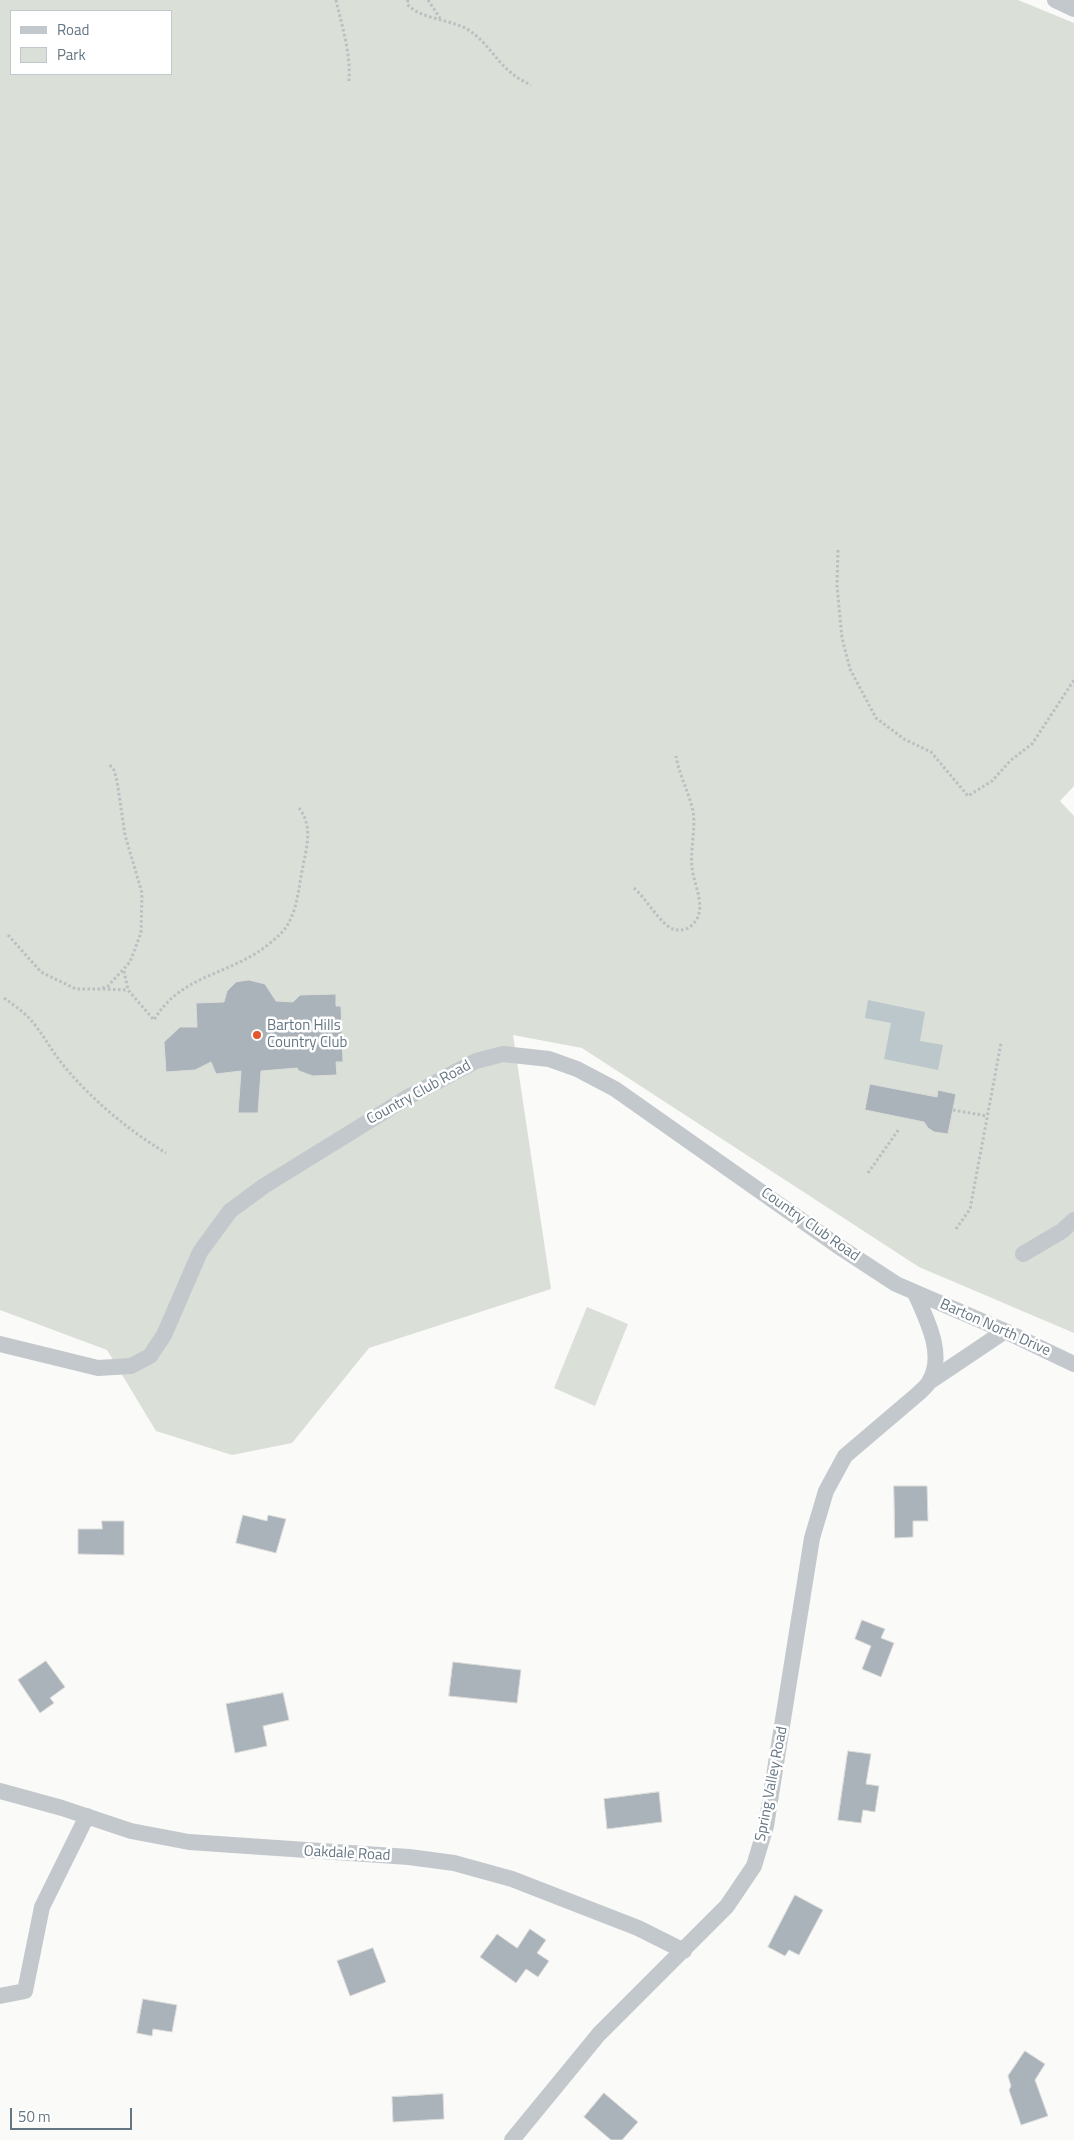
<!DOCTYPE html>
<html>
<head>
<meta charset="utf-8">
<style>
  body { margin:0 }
  #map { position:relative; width:1074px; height:2140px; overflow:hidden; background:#fafaf8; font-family:"Titillium Web",sans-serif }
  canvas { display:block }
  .legend { position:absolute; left:10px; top:10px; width:162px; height:65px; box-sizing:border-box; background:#fff; border:1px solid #c1c8cd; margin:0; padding:6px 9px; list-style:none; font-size:15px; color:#657683 }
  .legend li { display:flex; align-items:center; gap:10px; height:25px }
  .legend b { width:25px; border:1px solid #c1c8cd }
  .scale { position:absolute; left:10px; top:2108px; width:122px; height:22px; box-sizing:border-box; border:2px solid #657683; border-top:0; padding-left:6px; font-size:15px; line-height:18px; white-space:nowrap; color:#657683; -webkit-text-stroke:4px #fff; paint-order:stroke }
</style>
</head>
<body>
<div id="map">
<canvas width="1074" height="2140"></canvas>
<ul class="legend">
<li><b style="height:6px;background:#c3c8cc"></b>Road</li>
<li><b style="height:14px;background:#dadfd7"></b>Park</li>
</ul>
<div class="scale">50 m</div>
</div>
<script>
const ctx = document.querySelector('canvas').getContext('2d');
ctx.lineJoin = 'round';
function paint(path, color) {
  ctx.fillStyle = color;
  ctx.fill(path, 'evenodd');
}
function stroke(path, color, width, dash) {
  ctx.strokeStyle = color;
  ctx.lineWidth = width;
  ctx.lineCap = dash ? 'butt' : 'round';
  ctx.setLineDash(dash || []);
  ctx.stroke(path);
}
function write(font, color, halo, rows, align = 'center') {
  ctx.font = font + ' "Titillium Web",sans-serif';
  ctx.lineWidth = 5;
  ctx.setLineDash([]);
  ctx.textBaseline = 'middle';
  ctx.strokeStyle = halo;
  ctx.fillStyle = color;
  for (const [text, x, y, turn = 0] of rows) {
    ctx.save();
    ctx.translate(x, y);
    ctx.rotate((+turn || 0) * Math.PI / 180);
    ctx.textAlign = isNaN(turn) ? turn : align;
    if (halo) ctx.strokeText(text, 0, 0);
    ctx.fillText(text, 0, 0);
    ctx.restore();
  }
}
paint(new Path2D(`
  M0,0H1018L1074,23V786L1060,801L1074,816V1333L919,1267L582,1048L513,1035L551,1289L369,1348L292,1443L232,1455L156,1431L107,1350L0,1310ZM11,11H171V74H11Z
  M587,1307L628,1324L595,1406L554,1388Z`), '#dadfd7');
paint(new Path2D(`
  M868,1000L925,1012L920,1041L943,1045L938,1070L884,1059L891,1023L865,1018Z`), '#bbc7cb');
const building = new Path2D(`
  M249,980L265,984L276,1001L293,1002L300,995L336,994V1006H341L343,1062H336L337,1075L313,1076L299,1071L297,1068L261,1071L258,1113H238L241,1071L216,1074L211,1062L195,1070L166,1072L164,1042L180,1027H197L196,1003L224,1002L227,991L236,982Z
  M870,1084L937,1097L938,1090L956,1094L948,1134L934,1132L928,1128L924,1122L865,1110Z
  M894,1486H927L928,1521H913V1537L895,1538Z
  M243,1515L267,1521L268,1515L286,1519L276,1553L236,1543Z
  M102,1521H124V1555L78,1554V1529H102Z
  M862,1620L885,1629L881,1638L894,1643L881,1677L862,1669L871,1646L855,1639Z
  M46,1661L65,1687L50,1698L54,1703L40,1713L18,1680Z
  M453,1662L521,1670L517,1703L449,1696Z
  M283,1693L289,1720L263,1726L267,1746L235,1753L226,1704Z
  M848,1751L871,1754L866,1784L879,1786L875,1812L863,1810L861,1823L838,1820Z
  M659,1792L662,1822L607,1829L604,1799Z
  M795,1895L823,1910L799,1955L789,1950L785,1956L768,1947Z
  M530,1929L546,1940L537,1953L549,1961L538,1977L526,1969L516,1983L480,1957L497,1934L517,1948Z
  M373,1948L386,1982L350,1996L337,1961Z
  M143,1999L177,2005L172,2032L153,2029L152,2036L137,2033Z
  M1025,2051L1045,2064L1035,2080L1048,2116L1021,2125L1009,2090L1011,2086L1008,2076Z
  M604,2093L638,2122L622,2140H611L584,2117Z
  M443,2094L444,2119L393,2122L392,2097Z`);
paint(building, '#aab3b9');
stroke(building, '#dcdcda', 1);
stroke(new Path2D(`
  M336,0C342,26 351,54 349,81
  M408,0L407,4C420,19 449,19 467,29C488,42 496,62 514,75C519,79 525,82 531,85
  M428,0L440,18
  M838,550L837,586L842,638L850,669L876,718L904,739L931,752L968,796L992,781L1011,760L1032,744L1074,680
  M634,888C646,898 660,924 673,929C679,931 687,930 691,926C709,911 694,886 692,868C690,849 696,829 693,811C689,792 679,775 676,756
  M8,935L41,972L76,989H100L108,986L130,962L141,933L142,893L125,835L117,781L114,770L109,764
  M124,971L128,990L154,1020C181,974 231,975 269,944C277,937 285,931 289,922C298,906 299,884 303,866C307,846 313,826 299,808
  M103,989L128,990
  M4,998C15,1006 27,1014 35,1025C46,1039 53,1053 64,1066C92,1100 128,1130 166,1153
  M953,1110L987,1116
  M868,1173L899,1129
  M956,1229L970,1209L1001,1043`), '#bbbfc2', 3, [2.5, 2.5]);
stroke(new Path2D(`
  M1055,0L1074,9
  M1023,1254L1062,1231L1074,1220
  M0,1344L98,1368L131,1366L150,1356L164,1335L200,1252L230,1211L264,1186L408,1097L476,1061L503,1054L549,1059L577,1069L615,1089L838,1246L896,1284L1005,1331L1074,1364
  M929,1382L1005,1331
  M0,1791L62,1808L131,1831L189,1842L409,1857L454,1863L512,1879L638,1928L684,1951
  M0,1996L25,1991L42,1907L87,1816
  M512,2140L599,2034L727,1906L754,1866L766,1826L812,1538L826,1491L845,1456L919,1393C922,1390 927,1386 929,1382C946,1355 926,1318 915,1293`), '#c3c8cc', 16);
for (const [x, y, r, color] of [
  [257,1035,5,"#e4572e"]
]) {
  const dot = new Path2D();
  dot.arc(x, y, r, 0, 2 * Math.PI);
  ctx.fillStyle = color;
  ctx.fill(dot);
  stroke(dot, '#fff', 2);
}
write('15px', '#657683', '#fff', [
  ["Barton Hills",267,1026],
  ["Country Club",267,1043]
], 'left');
write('15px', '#657683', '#fff', [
  ["Country Club Road",419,1093,-29],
  ["Country Club Road",810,1225,35],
  ["Barton North Drive",995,1328,24],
  ["Spring Valley Road",772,1784,-79],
  ["Oakdale Road",347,1854,3]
]);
</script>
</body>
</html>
